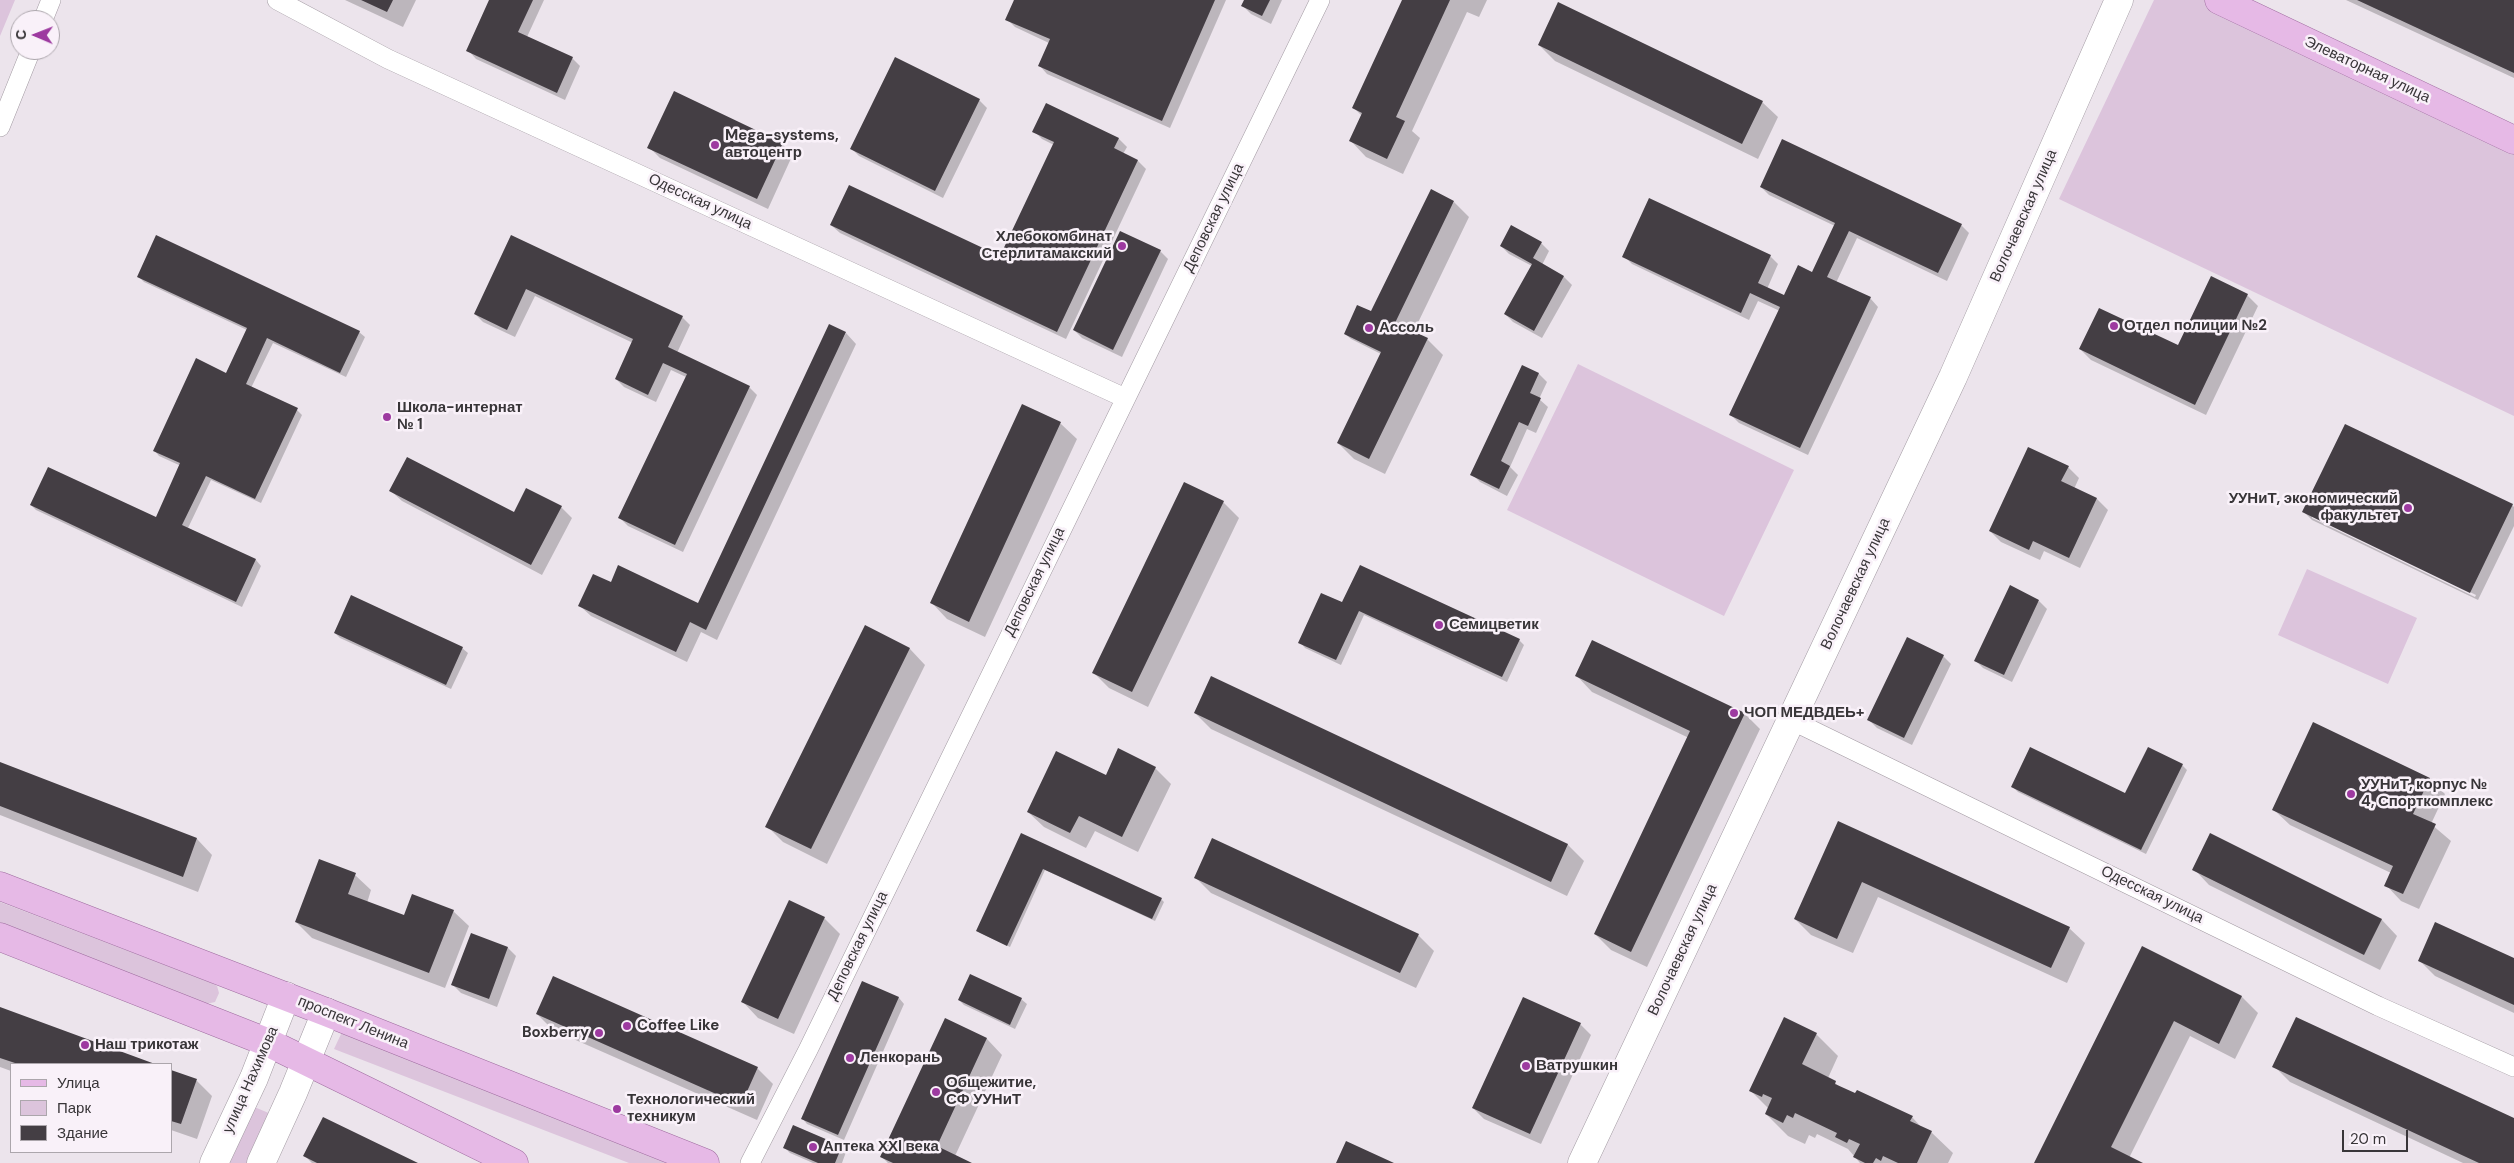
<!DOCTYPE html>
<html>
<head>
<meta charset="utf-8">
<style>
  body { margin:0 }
  #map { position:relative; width:2514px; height:1163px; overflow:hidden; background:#ece4ec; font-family:"DM Sans",sans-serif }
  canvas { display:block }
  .legend { position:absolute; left:10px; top:1063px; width:162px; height:90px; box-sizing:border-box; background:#f9f1f9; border:1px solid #aca6ac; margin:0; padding:6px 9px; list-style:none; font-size:15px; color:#383538 }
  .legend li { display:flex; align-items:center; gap:10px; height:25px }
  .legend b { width:25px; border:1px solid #aca6ac }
  .north { position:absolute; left:10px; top:10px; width:50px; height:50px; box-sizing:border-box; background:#f9f1f9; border:1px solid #aca6ac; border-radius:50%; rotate:271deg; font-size:14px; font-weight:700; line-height:20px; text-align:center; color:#383538 }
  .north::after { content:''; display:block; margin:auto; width:18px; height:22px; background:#9d3aa0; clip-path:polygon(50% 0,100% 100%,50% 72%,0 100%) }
  .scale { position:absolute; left:2342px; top:1130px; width:66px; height:22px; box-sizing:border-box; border:2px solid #383538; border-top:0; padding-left:6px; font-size:15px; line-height:18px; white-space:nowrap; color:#383538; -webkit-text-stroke:4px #f9f1f9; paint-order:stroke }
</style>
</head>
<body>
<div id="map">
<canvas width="2514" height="1163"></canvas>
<ul class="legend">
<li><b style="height:6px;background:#e6b9e6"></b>Улица</li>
<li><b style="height:14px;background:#dcc4dc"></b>Парк</li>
<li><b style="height:14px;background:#443e44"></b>Здание</li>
</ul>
<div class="north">С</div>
<div class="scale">20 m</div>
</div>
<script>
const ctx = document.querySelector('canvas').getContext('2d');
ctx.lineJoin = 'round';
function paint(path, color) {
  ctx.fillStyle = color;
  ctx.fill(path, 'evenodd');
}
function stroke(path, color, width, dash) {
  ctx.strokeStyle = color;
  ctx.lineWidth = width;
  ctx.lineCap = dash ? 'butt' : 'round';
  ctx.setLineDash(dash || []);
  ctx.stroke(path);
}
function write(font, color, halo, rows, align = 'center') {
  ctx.font = font + ' "DM Sans",sans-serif';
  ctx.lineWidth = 5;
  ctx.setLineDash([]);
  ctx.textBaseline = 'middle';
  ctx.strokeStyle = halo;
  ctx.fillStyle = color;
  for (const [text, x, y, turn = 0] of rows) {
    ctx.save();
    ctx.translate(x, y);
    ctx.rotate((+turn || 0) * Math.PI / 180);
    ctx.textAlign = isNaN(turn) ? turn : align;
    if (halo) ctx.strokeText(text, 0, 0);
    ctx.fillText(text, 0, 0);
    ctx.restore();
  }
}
paint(new Path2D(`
  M0,0H15L0,36Z
  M2154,0H2204L2514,148V416L2059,199Z
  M1578,364L1794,470L1724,616L1507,510Z
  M2307,569L2417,618L2388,684L2278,635Z
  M0,902L212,983L217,986L219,993L215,1002L206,1004L0,923Z
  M342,1032L668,1163H629L334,1049Z
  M240,1101L283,1119L261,1163H211Z`), '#dcc4dc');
paint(new Path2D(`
  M345,0H416L403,27Z
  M491,0H544L527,37L572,58L580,66L565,100L476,59L468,50Z
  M1013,0H1226L1170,128L1047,74L1039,65L1049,43L1015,27L1007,19L1015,1Z
  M1246,0H1282L1271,24L1251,14L1243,6Z
  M1404,0H1487L1479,17L1467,12L1412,131L1420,138L1403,174L1366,157L1351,141L1362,116L1354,108Z
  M2346,0H2514V78Z
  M1539,45L1762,102L1778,117L1758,159L1555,61Z
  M979,100L987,108L943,198L859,156L851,148Z
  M1046,105L1119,139L1127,147L1123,154L1138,161L1146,169L1066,339L840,233L831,225L1001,257L1054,145L1042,139L1034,131Z
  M782,144L793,154L768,209L660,158L649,147Z
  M1761,187L1961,225L1969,233L1947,281L1857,238L1836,283L1870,298L1878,307L1808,455L1739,423L1730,414L1780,311L1758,301L1749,320L1632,264L1624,256H1770L1778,264L1767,289L1785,297L1813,273L1835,226L1769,195Z
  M1454,202L1469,217L1413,333L1427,339L1443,355L1385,474L1354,459L1338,443L1381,354L1351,339L1345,334L1377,316Z
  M512,236L682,317L690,325L677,353L749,387L757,395L683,552L628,526L620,518L686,377L671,370L656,402L624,387L616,379L633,343L535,296L515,337L483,322L475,314Z
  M1541,243L1549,251L1542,265L1564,277L1572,285L1542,338L1513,322L1505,314L1532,266L1509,254L1501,246Z
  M1160,251L1168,259L1122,357L1082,338L1074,330Z
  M138,276L359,332L365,337L346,377L273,343L251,388L297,410L302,415L261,503L211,480L188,528L256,560L261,566L242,607L36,510L31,505L156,519L181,466L159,456L154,450L226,374L247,330L144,282Z
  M2247,295L2258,306L2206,415L2091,360L2080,349L2178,347Z
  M846,333L856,344L717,640L701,632L687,662L591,616L580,606L611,583L699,605Z
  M1523,367L1539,374L1547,382L1539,399L1548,407L1536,433L1527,429L1510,467L1518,475L1507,496L1480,482L1472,474Z
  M1023,406L1061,424L1077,439L985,637L947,619L932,603Z
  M2068,467L2079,478L2074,489L2097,499L2108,510L2080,568L2044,551L2040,560L2001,542L1990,531Z
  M391,491L514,514L561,507L572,518L542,575L402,501Z
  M1223,502L1239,518L1148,707L1109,688L1093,672Z
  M2512,505L2514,507V526L2478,600L2312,520L2304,512ZM2312,516L2476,595L2475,597L2312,518Z
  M2039,601L2047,609L2012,682L1983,668L1975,660Z
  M1343,604L1519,640L1524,645L1507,682L1364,615L1341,665L1305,648L1300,642Z
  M866,627L910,649L925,665L827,864L783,842L767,826Z
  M335,633L462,648L468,653L451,689L340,638Z
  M1943,656L1951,664L1912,745L1877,728L1869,720Z
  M1577,676L1745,714L1760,729L1647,967L1611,950L1595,934L1689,738L1592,692Z
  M1212,678L1568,845L1584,861L1567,896L1211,729L1195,713Z
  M0,763L197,839L212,855L198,892L0,815Z
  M2182,765L2187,770L2146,854L2018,792L2013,787L2126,795Z
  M1155,768L1171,784L1138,852L1095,831L1086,848L1044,827L1028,812L1106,777Z
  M2429,779L2445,794L2431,824L2451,841L2419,909L2401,901L2386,885L2391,873L2290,825L2274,810Z
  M1839,823L2069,928L2085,943L2067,983L1878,897L1853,953L1811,935L1795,919Z
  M1022,835L1161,899L1164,902L1155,921L1045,870L1010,947L980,933L977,931Z
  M2210,835L2382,920L2397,936L2380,970L2209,885L2194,869Z
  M320,861L355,875L371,890L367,903L404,917L453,911L469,926L445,988L312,938L296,922Z
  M1195,877L1418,935L1434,951L1416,988L1211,893Z
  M824,918L840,934L794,1034L758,1018L743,1002Z
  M472,935L508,948L516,956L497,1007L461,993L453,985Z
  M2142,948L2242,997L2258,1013L2235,1059L2190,1036L2129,1158L2140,1163H2036Z
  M2419,960H2514V1013L2435,976Z
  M863,982L899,998L904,1004L844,1140L807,1124L802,1118Z
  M1021,999L1027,1004L1015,1029L964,1005L959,1000Z
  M0,1008L152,1064H11V1071L0,1067Z
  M537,1014L757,1068L773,1084L757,1120L553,1030Z
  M945,1020L987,1039L1002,1055L955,1156L970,1163H888L882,1157Z
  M1580,1024L1591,1035L1541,1144L1484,1119L1473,1108Z
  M1816,1034L1838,1056L1828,1078L1843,1089L1912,1117L1922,1128L1931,1132L1953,1153L1948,1163H1860L1848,1149L1817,1134L1815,1138L1809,1135L1805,1144L1788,1136L1766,1114L1769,1109L1751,1091Z
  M2274,1066L2514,1120V1163H2463L2290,1082Z
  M171,1071L197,1081L212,1096L197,1139L171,1130Z
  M841,1147L846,1152L842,1163H813L790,1153L785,1148Z
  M305,1156L415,1163H312Z`), '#0003');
paint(new Path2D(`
  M361,0H393L387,12Z
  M489,0H533L518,32L573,57L557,93L466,51Z
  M1014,0H1215L1162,121L1038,66L1050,39L1005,20Z
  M1244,0H1270L1262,16L1241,6Z
  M1402,0H1450L1396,117L1405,121L1387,159L1349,141L1362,113L1352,108Z
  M2357,0H2514V73Z
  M1558,2L1763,101L1742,144L1538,45Z
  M895,57L980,99L935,191L850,149Z
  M674,91L783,143L757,199L647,148Z
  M1046,103L1119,138L1114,148L1138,160L1057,332L830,225L849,185L1000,256L1054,142L1032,132Z
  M1782,139L1962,224L1938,273L1849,231L1827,277L1871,297L1800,448L1729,415L1780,307L1750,293L1741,313L1622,257L1649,198L1771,255L1758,283L1784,295L1798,265L1812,272L1835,223L1760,187Z
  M1431,189L1454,201L1395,323L1428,338L1369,459L1337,443L1381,352L1344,334L1357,305L1371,311Z
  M1511,225L1542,242L1533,258L1564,276L1534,331L1504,314L1532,264L1500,246Z
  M1120,231L1161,250L1113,350L1073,330Z
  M156,235L360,331L340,373L267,338L246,384L298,408L255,499L206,476L182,525L256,559L236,602L30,505L48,467L156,517L180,463L153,451L196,358L226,373L247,328L137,277Z
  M511,235L683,316L668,347L750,386L675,545L618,518L687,374L663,363L648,395L615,379L633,339L526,289L507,330L474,314Z
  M2211,276L2248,294L2195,405L2079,349L2099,308L2178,345Z
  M829,324L846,332L706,630L690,622L676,652L578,606L593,574L611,582L618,565L698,603Z
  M1522,365L1539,373L1530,393L1541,398L1528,426L1519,422L1501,461L1510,466L1499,489L1470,475Z
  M1022,404L1061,422L969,622L930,603Z
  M2345,424L2513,504L2470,593L2302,512Z
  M2028,447L2069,466L2061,481L2097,498L2069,558L2033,541L2029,550L1989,531Z
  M407,457L514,512L526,488L562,506L531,565L389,491Z
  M1184,482L1224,501L1132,692L1092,673Z
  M1360,565L1520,639L1502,677L1359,611L1336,660L1298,643L1321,593L1342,602Z
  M2010,585L2039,600L2004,675L1974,661Z
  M351,595L463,647L446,685L334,633Z
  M865,625L910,648L811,849L765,827Z
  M1907,637L1944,655L1904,738L1867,720Z
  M1592,640L1745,713L1631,952L1594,934L1690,731L1575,676Z
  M1211,676L1568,844L1551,882L1194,713Z
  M2313,722L2430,778L2413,814L2436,824L2403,894L2384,886L2393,866L2272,810Z
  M2030,747L2125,793L2148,747L2183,764L2141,850L2011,787Z
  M1118,748L1156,767L1122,837L1079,816L1070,833L1027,812L1056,751L1106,775Z
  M0,762L197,838L183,877L0,806Z
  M1838,821L2070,927L2051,968L1862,882L1837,939L1794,919Z
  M1021,833L1162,898L1152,919L1043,869L1007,946L976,931Z
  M2210,833L2382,919L2364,955L2192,870Z
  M1212,838L1419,934L1400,973L1194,878Z
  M319,859L356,873L348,894L404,915L412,894L454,910L429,973L295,922Z
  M789,900L825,917L778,1019L741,1002Z
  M2435,922L2514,958V1005L2418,961Z
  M471,933L508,947L489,999L451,985Z
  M2142,946L2242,996L2219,1044L2174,1021L2111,1147L2143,1163H2034Z
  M970,974L1022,998L1010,1025L958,1000Z
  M553,976L758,1067L741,1105L536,1014Z
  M862,981L899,997L838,1135L801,1119Z
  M1523,997L1581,1023L1530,1134L1472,1108Z
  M0,1007L155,1064H18L0,1058Z
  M1784,1017L1817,1033L1802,1064L1836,1081L1835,1084L1855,1093L1857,1090L1913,1116L1910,1121L1932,1131L1917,1163H1898L1883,1156L1881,1161L1876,1158L1873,1163H1865L1853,1157L1860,1144L1849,1139L1847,1143L1835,1137L1837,1133L1795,1113L1793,1118L1787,1115L1783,1123L1765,1114L1772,1098L1763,1094L1762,1097L1749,1091Z
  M2296,1017L2514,1118V1163H2479L2272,1067Z
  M945,1018L987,1038L937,1146L972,1163H893L880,1157Z
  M171,1070L197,1079L181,1124L171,1121Z
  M323,1117L418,1163H317L303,1156Z
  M793,1125L842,1146L835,1163H818L783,1148Z
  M1346,1141L1394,1163H1336Z`), '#443e44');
const street = new Path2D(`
  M277,0L388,59L1125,398
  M43,20L51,0
  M0,127L31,50
  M1791,720L2378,1006L2514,1067
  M750,1163L808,1050L1320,0`);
const secondary = new Path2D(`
  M214,1163L254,1078L286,996
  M261,1163L293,1093L326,1012
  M1582,1163L1953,377L2119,0`);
const primary = new Path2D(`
  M2219,0L2514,140
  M0,886L326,1012L705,1163
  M0,937L269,1043L514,1163`);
stroke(street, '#a29aa2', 20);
stroke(secondary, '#a29aa2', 29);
stroke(primary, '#9e6c9f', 29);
stroke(street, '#fff', 19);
stroke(secondary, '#fff', 28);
stroke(primary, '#e6b9e6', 28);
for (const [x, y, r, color] of [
  [715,145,5,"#9d3aa0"],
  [1122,246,5,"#9d3aa0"],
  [2114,326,5,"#9d3aa0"],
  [1369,328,5,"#9d3aa0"],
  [387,417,5,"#9d3aa0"],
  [2408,508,5,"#9d3aa0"],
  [1439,625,5,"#9d3aa0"],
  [1734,713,5,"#9d3aa0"],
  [2351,794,5,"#9d3aa0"],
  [627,1026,5,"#9d3aa0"],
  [599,1033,5,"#9d3aa0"],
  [85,1045,5,"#9d3aa0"],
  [850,1058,5,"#9d3aa0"],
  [1526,1066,5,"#9d3aa0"],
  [936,1092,5,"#9d3aa0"],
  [617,1109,5,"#9d3aa0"],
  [813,1147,5,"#9d3aa0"]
]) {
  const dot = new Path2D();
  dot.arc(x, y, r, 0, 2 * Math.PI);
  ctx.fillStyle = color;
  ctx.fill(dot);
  stroke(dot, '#f9f1f9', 2);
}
write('15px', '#383538', '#f9f1f9', [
  ["Элеваторная улица",2367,70,25],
  ["Одесская улица",700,202,25],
  ["Волочаевская улица",2024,216,-66],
  ["Деповская улица",1214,218,-64],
  ["Деповская улица",1035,582,-64],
  ["Волочаевская улица",1856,584,-65],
  ["Одесская улица",2152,895,26],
  ["Деповская улица",858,946,-64],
  ["Волочаевская улица",1683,950,-65],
  ["проспект Ленина",353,1023,22],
  ["улица Нахимова",251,1080,-66]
]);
write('bold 15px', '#383538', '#f9f1f9', [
  ["Mega-systems,",725,136],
  ["автоцентр",725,153],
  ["Хлебокомбинат",1112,237,"right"],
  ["Стерлитамакский",1112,254,"right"],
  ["Отдел полиции №2",2124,326],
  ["Ассоль",1379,328],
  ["Школа-интернат",397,408],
  ["№ 1",397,425],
  ["УУНиТ, экономический",2398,499,"right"],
  ["факультет",2398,516,"right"],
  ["Семицветик",1449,625],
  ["ЧОП МЕДВДЕЬ+",1744,713],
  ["УУНиТ, корпус №",2361,785],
  ["4, Спорткомплекс",2361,802],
  ["Coffee Like",637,1026],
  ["Boxberry",589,1033,"right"],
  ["Наш трикотаж",95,1045],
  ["Ленкорань",860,1058],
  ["Ватрушкин",1536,1066],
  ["Общежитие,",946,1083],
  ["СФ УУНиТ",946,1100],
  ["Технологический",627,1100],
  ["техникум",627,1117],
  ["Аптека ХХI века",823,1147]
], 'left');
</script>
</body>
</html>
